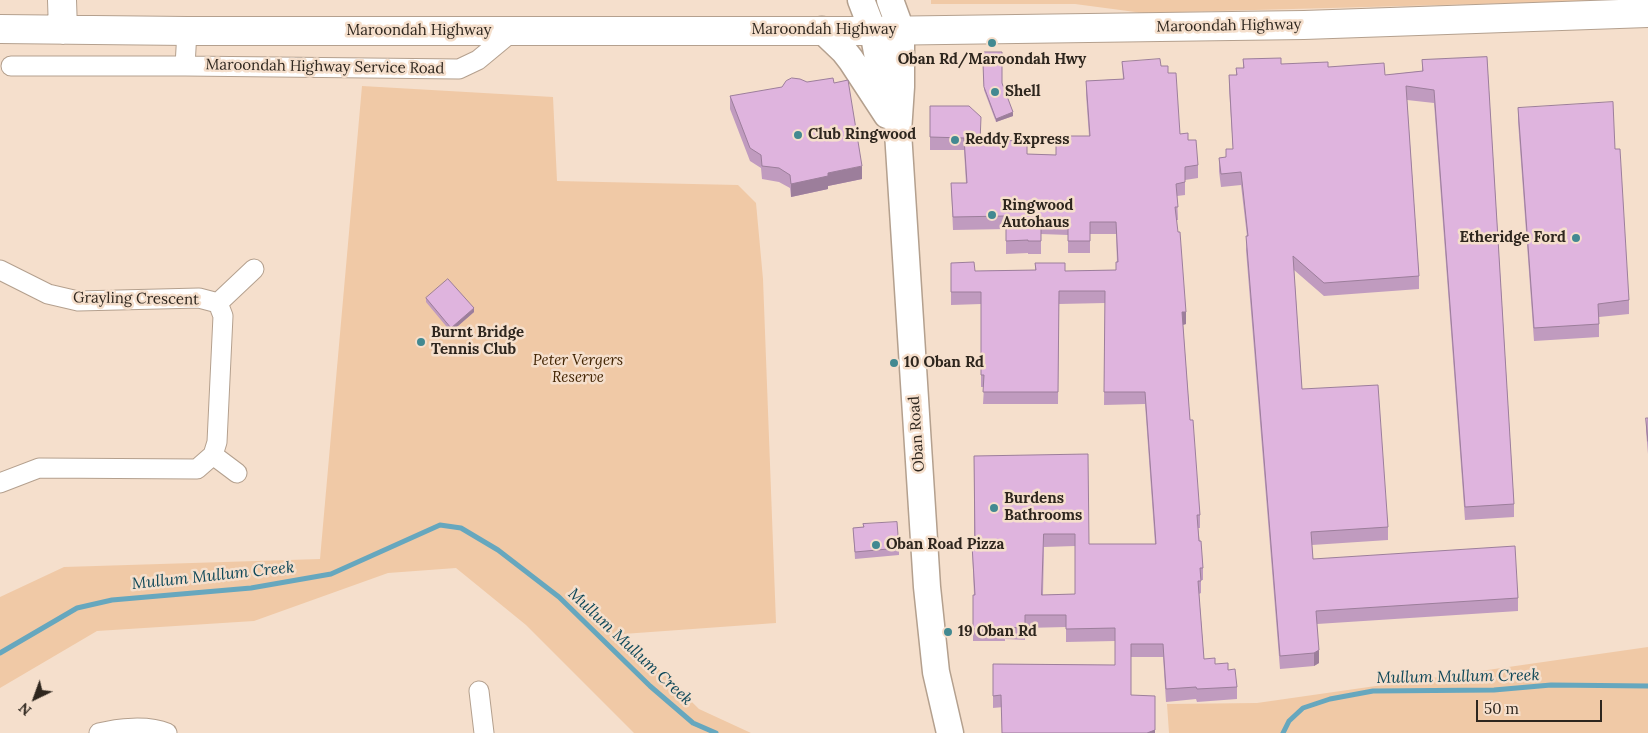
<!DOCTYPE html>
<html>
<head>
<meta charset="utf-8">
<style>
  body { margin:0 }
  #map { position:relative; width:1648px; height:733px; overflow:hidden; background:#f5dfcc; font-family:Lora,serif }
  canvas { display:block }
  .north { position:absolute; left:10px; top:673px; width:50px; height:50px; -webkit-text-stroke:4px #f5dfcc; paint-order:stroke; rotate:222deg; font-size:14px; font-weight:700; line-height:20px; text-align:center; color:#2e261e }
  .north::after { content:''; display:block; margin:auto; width:18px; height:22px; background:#2e261e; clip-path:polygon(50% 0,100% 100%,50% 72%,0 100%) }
  .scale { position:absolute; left:1476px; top:700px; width:126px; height:22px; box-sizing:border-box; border:2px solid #2e261e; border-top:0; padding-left:6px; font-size:15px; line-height:18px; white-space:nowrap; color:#2e261e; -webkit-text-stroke:4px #f5dfcc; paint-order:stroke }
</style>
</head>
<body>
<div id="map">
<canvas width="1648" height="733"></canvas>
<div class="north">N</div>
<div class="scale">50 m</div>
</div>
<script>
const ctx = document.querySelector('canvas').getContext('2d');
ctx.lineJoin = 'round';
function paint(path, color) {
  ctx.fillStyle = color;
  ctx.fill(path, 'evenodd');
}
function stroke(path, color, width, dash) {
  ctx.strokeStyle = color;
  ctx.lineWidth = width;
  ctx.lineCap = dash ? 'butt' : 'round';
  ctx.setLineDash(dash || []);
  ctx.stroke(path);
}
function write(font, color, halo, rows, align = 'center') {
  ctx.font = font + ' Lora,serif';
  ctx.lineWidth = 5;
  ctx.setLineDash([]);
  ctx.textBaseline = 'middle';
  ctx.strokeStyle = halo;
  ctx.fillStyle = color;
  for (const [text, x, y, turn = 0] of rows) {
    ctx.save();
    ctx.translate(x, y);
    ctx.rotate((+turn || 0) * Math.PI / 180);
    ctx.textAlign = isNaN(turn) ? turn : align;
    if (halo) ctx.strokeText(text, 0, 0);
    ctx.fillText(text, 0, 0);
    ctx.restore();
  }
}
paint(new Path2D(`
  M931,0H1628L1143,13L1075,4H931Z
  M362,86L553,97L557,181L738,185L756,203L763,279L776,623L623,634L699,709L751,733H634L526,625L456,568L388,573L254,621L97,631L0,688V597L64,567L320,559Z
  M1648,647V733H1169L1167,704L1257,703Z`), '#f0c9a6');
stroke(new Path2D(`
  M0,653L77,608L112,600L251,588L331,574L440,525L461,528L498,550L559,597L650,686L693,723L716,733
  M1283,733L1289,721L1303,708L1330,699L1373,691L1494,690L1551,685L1648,686`), '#66a7be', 5);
const street = new Path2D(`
  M11,66H185L459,69L478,60L513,31
  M185,66L187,31
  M0,270L48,294L78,301L199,298L218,303L223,316L217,442L213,455L197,469L39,468L0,483
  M218,303L254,269
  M213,455L237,473
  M479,691L484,733
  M99,733C118,728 148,725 167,733`);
const secondary = new Path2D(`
  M861,0L873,31L878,58L892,110
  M890,0L901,30V87L898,132L927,587L936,672L950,733
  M822,30L844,51L851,60L887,115`);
const highway = new Path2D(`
  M62,0L63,30
  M0,29L187,31H873L1304,25L1648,13`);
stroke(street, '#b4a08e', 21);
stroke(secondary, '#b4a08e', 29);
stroke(highway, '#b4a08e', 30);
stroke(street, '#fff', 19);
stroke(secondary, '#fff', 26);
stroke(highway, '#fff', 28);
paint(new Path2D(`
  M983,52L1002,83L1013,116L996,122L984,90Z
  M1487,57L1514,504V517L1465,520L1434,103L1407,100L1419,276V289L1324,296L1294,270L1302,389L1388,527V540L1312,545L1313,559L1518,598V611L1317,624L1319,663L1314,666L1280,669L1246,250L1247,236L1241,185L1221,187L1219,171V158L1226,157L1233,149L1229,88V75H1236V68H1243V59L1281,64L1328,67L1385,75L1422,71V60Z
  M1122,62L1161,66L1168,73L1180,134L1188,140L1198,165V178L1185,180V195L1177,196L1178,220H1176L1186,324L1183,325L1190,420L1200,515V528H1198L1203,568V580H1201V593L1199,594L1204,659L1228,670L1237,687V699L1197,702L1196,699L1166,702L1163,657H1131V695L993,708V664L1115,665V641L1066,642V627L1025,628V640L1005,639V641H973V595H974L972,545H974V456L1089,544H1155L1145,404L1104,405L1105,303L1059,304L1058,404H983L984,387H981V304L951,305V263L975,271L1035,270V263L1065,271L1116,270L1117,262L1116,234H1090V253H1068V235L1041,234V254H1028V253L1006,254V229L953,230L951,183H966L964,150H930V106L980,142L1027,154L1056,155L1089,136L1086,94V81L1123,79ZM1075,546V594L1043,595L1044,547Z
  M730,96L862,179L828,186V189L791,197L790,188L779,182L762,179L761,168L750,161L730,109Z
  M1518,108L1615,149L1629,300V314L1599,317V337L1534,341L1518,121Z
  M426,298L474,312L451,332L426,302Z
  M1646,418H1648V454L1646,431Z
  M863,524L899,548V555L855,559L853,528L863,527Z`), '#c09bbf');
paint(new Path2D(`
  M1013,112V116L996,122V119Z
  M862,166V179L828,186V189L791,197V184L828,173Z
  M474,308V312L451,332V328Z
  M1182,312H1186V324L1182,325Z
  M1319,650V663L1314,666V653Z
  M1155,696V733H1147Z`), '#9c7e9b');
const building = new Path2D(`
  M983,52H1002V83L1013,112L996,119L984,87Z
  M1487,57L1514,504L1465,507L1434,90L1406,86L1419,276L1324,283L1293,256L1302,389L1378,385L1388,527L1311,532L1313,559L1515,546L1518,598L1316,611L1319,650L1314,653L1280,656L1246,236H1248L1241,172L1221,174L1219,158L1226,157V149H1233L1229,75H1237L1236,68H1244L1243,59L1281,58V64L1328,62V67L1384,63L1385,75L1423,71L1422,60Z
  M1160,59L1161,66H1168V73H1176L1180,134L1188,133V140H1196L1198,165L1185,167V182L1176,184L1178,207H1175L1178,232H1180L1186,312H1182L1190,420H1193L1200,515H1197L1199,541H1201L1203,568H1200L1201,581H1198L1204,659L1215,658V664L1228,663V670L1235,669L1237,687L1197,689L1196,687L1166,689L1163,644H1131V695L1155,696V730L1147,733H1002L1001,695L993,696V664L1115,665V628L1066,629V615H1025V628L1004,627L1005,629H973V595H975L972,545H975L974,456L1088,454L1089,544H1156L1145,392H1104L1105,291H1059L1058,392H983L984,375H981V292H951V263L974,262L975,271L1036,270L1035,263H1065V271L1116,270V262H1118L1116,222H1090V241H1068V222H1041V241H1028V240L1006,241V216L953,217L951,183H967L964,138L930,137V106H969L981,117L980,142L1027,140V154L1056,155V136H1090L1086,81L1124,79L1122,62ZM1044,534H1075V594L1042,595Z
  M792,78L800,79L807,82L833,78L834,83L848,80L862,166L828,173V176L791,184L790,175L779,168L762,166L761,155L750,148L730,96L782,87L786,81Z
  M1613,102L1615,149H1620L1629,300L1598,304L1599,324L1534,328L1518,108Z
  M448,279L474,308L451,328L426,298Z
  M1646,418H1648V441Z
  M897,522L899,548L855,552L853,528L864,527L863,524Z`);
paint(building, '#dfb4de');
stroke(building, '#9c7e9b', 1);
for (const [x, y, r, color] of [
  [992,43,5,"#428991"],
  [995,92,5,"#428991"],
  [798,135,5,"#428991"],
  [955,140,5,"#428991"],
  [992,215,5,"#428991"],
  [1576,238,5,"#428991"],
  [421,342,5,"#428991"],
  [894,363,5,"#428991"],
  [994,508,5,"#428991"],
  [876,545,5,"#428991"],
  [948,632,5,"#428991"]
]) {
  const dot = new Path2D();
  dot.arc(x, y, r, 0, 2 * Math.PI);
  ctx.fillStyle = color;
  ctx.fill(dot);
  stroke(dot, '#f5dfcc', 2);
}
write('15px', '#2e261e', '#f5dfcc', [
  ["Maroondah Highway",1229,26,-1],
  ["Maroondah Highway",824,30],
  ["Maroondah Highway",419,31],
  ["Maroondah Highway Service Road",325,67,1],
  ["Grayling Crescent",136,299,1],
  ["Oban Road",917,434,-94]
]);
write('bold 15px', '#2e261e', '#f5dfcc', [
  ["Oban Rd/Maroondah Hwy",992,60,"center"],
  ["Shell",1005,92],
  ["Club Ringwood",808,135],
  ["Reddy Express",965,140],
  ["Ringwood",1002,206],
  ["Autohaus",1002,223],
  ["Etheridge Ford",1566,238,"right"],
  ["Burnt Bridge",431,333],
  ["Tennis Club",431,350],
  ["10 Oban Rd",904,363],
  ["Burdens",1004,499],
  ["Bathrooms",1004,516],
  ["Oban Road Pizza",886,545],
  ["19 Oban Rd",958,632]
], 'left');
write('italic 15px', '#422403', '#f5dfcc', [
  ["Peter Vergers",578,361],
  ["Reserve",578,378]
]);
write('italic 16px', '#0f4859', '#f5dfcc', [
  ["Mullum Mullum Creek",213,576,-6],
  ["Mullum Mullum Creek",630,647,43],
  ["Mullum Mullum Creek",1458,677,-1]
]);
</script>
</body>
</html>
